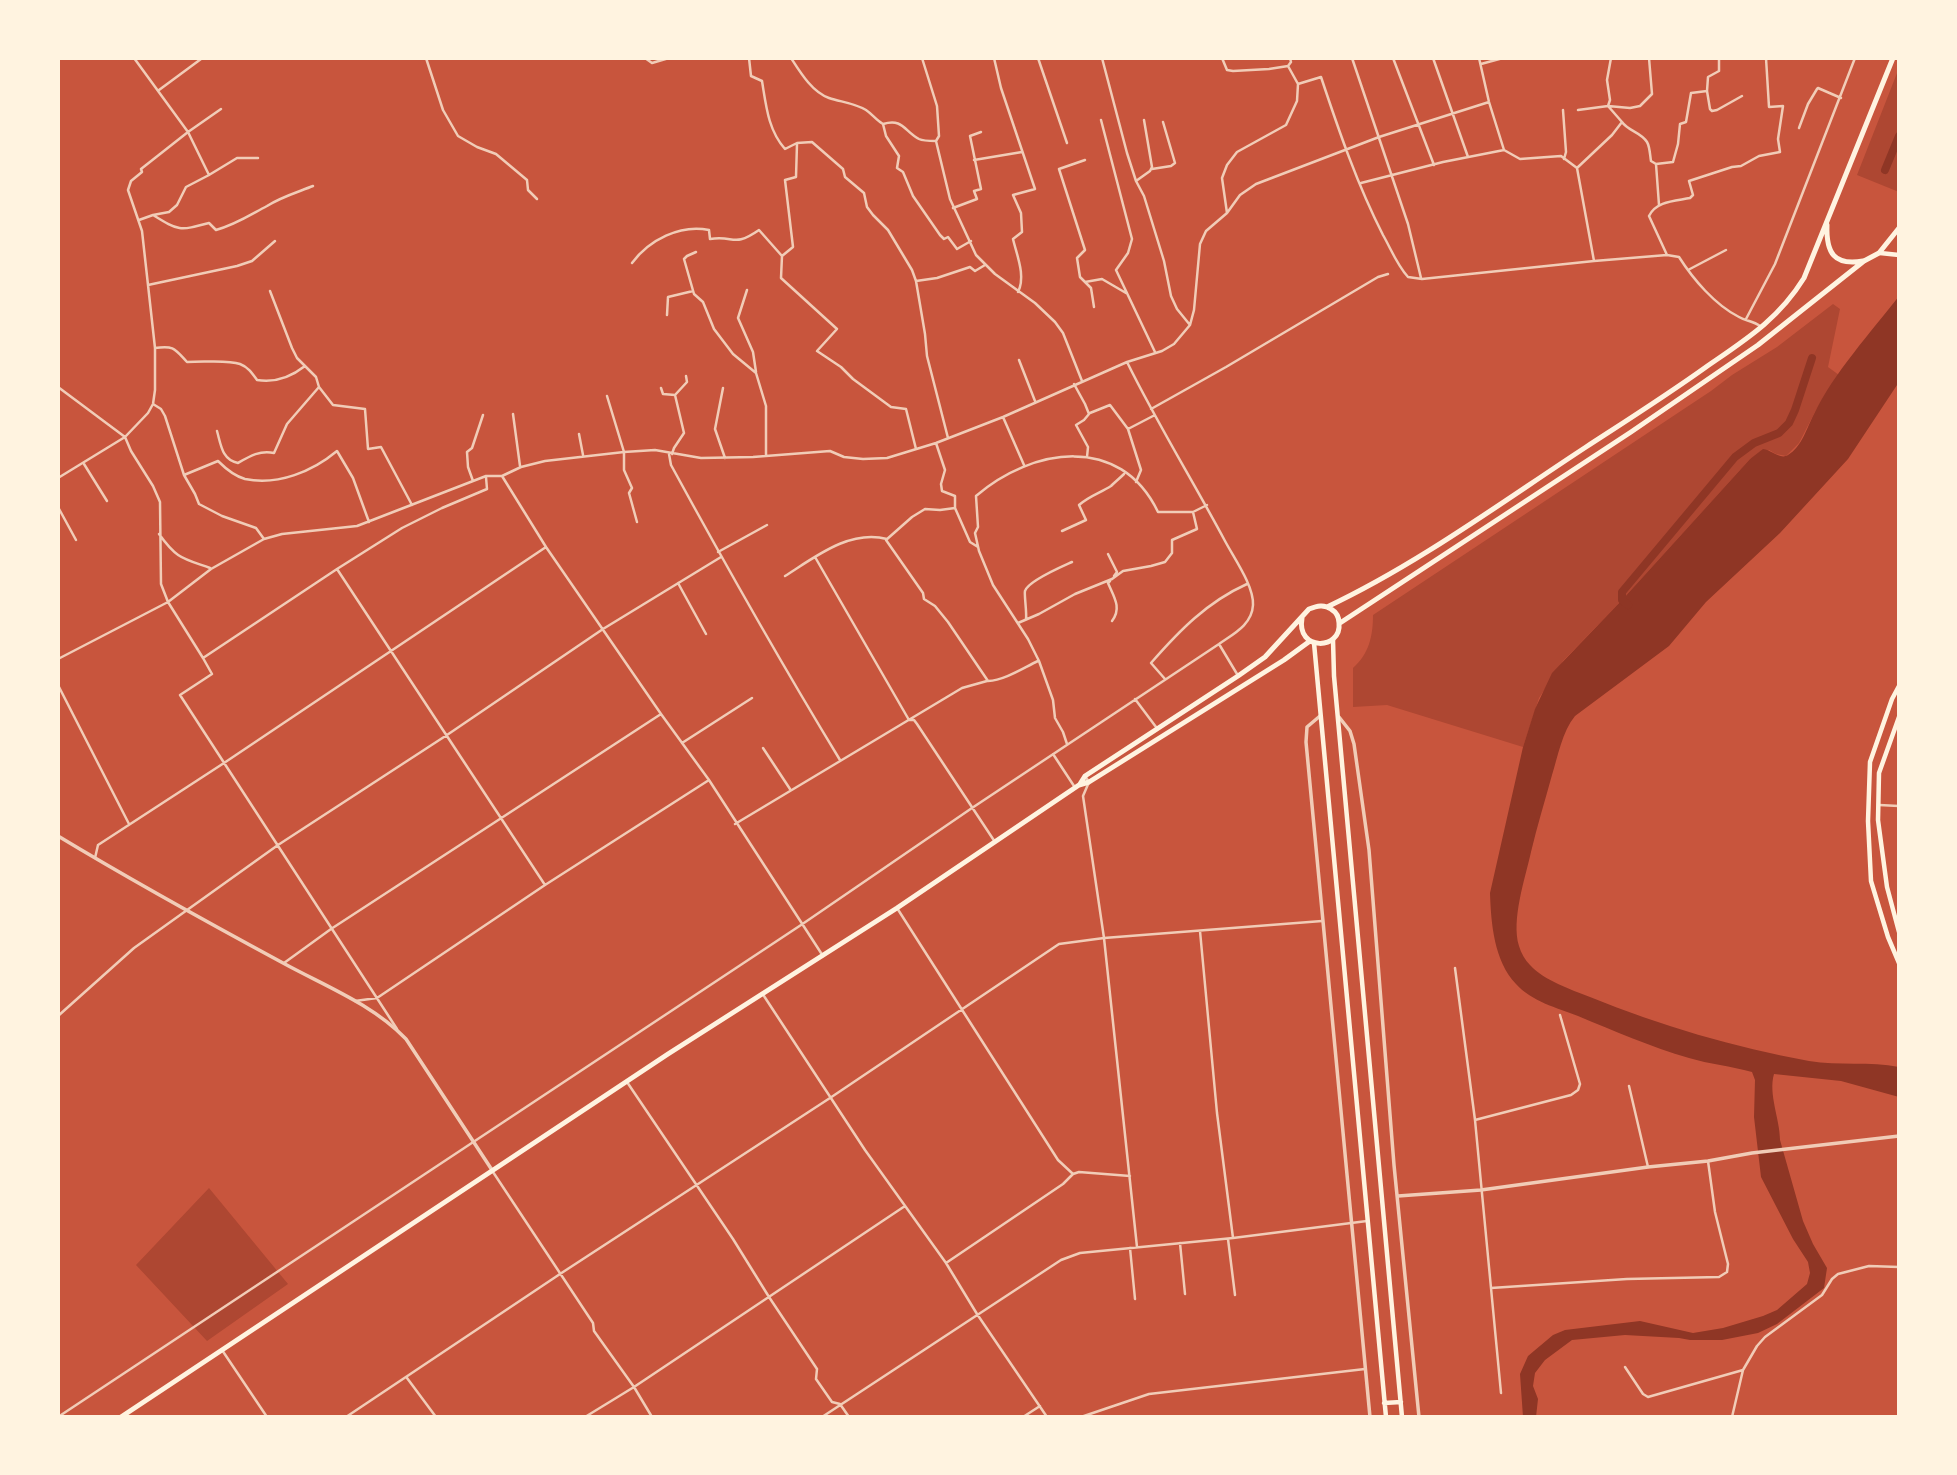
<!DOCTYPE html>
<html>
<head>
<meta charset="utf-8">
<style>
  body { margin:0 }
  #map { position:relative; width:1957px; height:1475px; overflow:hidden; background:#c8553d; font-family:"Fira Sans",sans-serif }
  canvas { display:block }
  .frame { position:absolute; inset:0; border:60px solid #fff3e0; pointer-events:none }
</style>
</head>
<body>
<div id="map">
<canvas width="1957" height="1475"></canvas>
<div class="frame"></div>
</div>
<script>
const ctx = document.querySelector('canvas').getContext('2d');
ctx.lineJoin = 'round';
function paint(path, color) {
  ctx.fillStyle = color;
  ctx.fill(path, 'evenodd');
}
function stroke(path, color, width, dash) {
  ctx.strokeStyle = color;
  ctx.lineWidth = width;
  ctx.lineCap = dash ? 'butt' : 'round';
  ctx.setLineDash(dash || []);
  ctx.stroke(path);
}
paint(new Path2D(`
  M1899,68V192L1857,175Z
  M1833,304L1840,309L1828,367L1839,375L1818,406L1799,443L1786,456L1776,454L1769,450L1750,459L1622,600L1563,661L1539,698L1523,747L1387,705L1353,707V668C1369,654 1373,636 1373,615L1711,391L1732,375L1777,347Z
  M209,1188L288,1284L207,1341L136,1265Z`), '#ae4732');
paint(new Path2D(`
  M1899,296V382L1848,459L1780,533L1706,602L1669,646L1575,716C1562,732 1558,756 1552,775C1545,801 1537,826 1531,852C1525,879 1511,920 1519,946C1521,953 1525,960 1530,965C1545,981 1570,989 1590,997C1661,1026 1734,1047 1809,1061C1839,1066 1870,1061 1899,1067V1097L1841,1081L1774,1074C1768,1094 1780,1119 1780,1140L1803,1221L1813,1244L1827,1268L1824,1288L1777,1324L1758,1333L1722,1340H1690L1679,1338L1625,1335L1572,1340L1545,1360L1535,1373L1533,1386L1538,1399L1536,1417H1523L1520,1374L1528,1356L1553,1335L1565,1330L1640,1321L1693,1333L1723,1328L1763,1316L1777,1310L1807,1284L1810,1273L1808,1262L1793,1239L1761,1177L1754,1117L1755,1080L1752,1072C1731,1066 1709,1064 1689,1058C1651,1047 1614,1031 1578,1016C1557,1008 1531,1001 1516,984C1494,961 1491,923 1490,893L1523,747L1535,709L1552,673L1622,600L1750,459L1763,449C1772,450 1780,460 1788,455C1802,447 1807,427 1814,414C1833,374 1872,331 1899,296Z`), '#8f3625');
stroke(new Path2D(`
  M1885,170L1899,136
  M1628,605L1622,600V592L1735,457L1754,443L1779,433L1789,423L1795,410L1812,358`), '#8f3625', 8);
stroke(new Path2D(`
  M426,58L443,110L458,136L477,147L496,154L527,180L528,190L537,199
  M645,58L652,63L669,58
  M749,58L751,76L762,81C766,105 768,130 785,149L797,143L812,142L843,169L845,177L864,193L867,207L873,215L888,230L912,270L916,281L925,334L927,356L948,438
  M791,58C800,72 812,92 829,98C841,102 854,103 866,110C872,114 876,120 883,124C903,118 904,131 919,139C923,141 930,141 936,141
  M922,58L937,106L939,136L936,141L950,199L976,255L995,274L1035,303L1055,322L1063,333L1082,381
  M994,58L1001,88L1035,189L1013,195L1021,213L1022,232L1013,239C1017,256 1026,276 1018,292
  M1038,58L1067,143
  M1102,58L1127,153L1136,181L1144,196L1164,261L1171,296L1177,309L1190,325
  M1222,58L1227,70L1233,71L1269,69L1288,66
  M1352,58L1408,224L1421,278
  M1393,58L1434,165
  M1433,58L1468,157
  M1479,58L1489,102L1504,150L1520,159L1561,156L1577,168L1594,261
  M1611,58L1607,80L1610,100L1608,106L1622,122
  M1481,64L1503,58
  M1298,84L1321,77C1339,131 1357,184 1383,235C1391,249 1397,265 1408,277L1422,279L1594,261L1667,255L1679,257C1693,279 1715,305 1739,317C1746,321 1753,321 1760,326
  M159,90L201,59
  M1707,91L1710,109L1712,111L1717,110L1742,96
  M1563,110L1566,152L1564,159
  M1578,110L1608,106L1630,108L1640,106L1652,94L1649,58
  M1101,120L1132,239L1128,253L1116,270L1155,352
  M883,124L886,136L899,156L897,168L903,172L913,196L940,235L944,239L948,237L957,249L971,241
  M1799,128L1808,104L1817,89L1818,88L1841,98
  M974,160L1022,152
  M1085,160L1059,169L1085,250L1077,258L1080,277L1091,288L1094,307
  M1577,168L1612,135L1622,122C1628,131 1641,132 1647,142C1650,147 1650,156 1651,161L1656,164
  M1152,169L1171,166L1175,163L1163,122
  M209,175L237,158H258
  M1136,181L1150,171L1152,167L1144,120
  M1361,183L1443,162L1504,150
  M1659,205L1656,164L1673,162L1678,144L1680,124L1686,122L1691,93L1707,91L1708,77L1719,71V58
  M953,208L977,199L974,191L981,189L970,136L981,132
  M1227,213L1222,178L1227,165L1237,152L1286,125L1297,101L1298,84L1288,66L1291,62L1290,58
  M153,215C179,231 179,231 209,223L216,230C235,225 250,215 267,206C281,197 298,192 313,186
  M139,220L153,215L169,212L177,205L186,187L209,175L188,132L221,109
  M696,252L687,256L684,259L694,294L703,302L714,329L733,354L756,373L766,406V456
  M1667,255L1649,216C1656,201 1675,201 1690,198L1693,195L1689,181L1732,167L1741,166L1759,156L1780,152L1778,139L1783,106L1769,107L1766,58
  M782,256L793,247L785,180L796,177L797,144
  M632,263C649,240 680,224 709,230L710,239C735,235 733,248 759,230L782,256L781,278L837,329L817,351L841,367L853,379L891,407L906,409L916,449
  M1688,270L1726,250
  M916,281L937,278L970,267L975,271L985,265
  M1085,282L1102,279L1126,293
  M148,285L237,266L252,261L275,241
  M747,290L738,318L753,352L756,372
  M667,315L668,297L693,291
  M1746,319L1775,264L1855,58
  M155,348C174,345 175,349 187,362C198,361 230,361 240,364C248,367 252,373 257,380C275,383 291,377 305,366L297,358L292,348L270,291
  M1019,360L1035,401
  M1074,384L1085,404L1089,414L1084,420L1076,425L1088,447L1087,457
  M58,387L125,437L131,451L153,486L160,502L161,584L168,602L203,658
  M319,387L333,405L365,409L368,449L381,447L412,505
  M661,388L663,394L675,395L687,382L686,376
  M723,388L715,429L725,458
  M607,396L624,452V470L632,488L629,493L637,522
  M153,404L161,409L165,416L184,475L195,494L199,504L222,516L256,528L264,539
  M1151,409L1226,367L1378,277L1388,274
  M1090,413L1110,405L1128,429
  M513,414L520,466
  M1003,417L1024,465
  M217,431C221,445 222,460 238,463C250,456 260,450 274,453L287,424L319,387L316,377L305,366
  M579,434L583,455
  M936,443L945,470L941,484L942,491L955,496V508
  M669,454L671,465C725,564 781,663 840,760
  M672,454L674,448L684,433L675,395
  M84,464L107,501
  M184,475L218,461C226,469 234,476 245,479C278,486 313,471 337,451L353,478L369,522
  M502,476L546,547L661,714L709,780L823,956
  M58,478L125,437L148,413L153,404L155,390V348L142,231L128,190L131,181L142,172L141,169L188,132L134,58
  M473,481L468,467L467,452L472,448L483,415
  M1136,482L1141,470L1128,429L1153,416
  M58,507L76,540
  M1062,531L1086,520L1079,505C1089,496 1100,493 1111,486C1115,482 1120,478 1124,474
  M159,534C177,559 182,558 210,568
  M978,547L970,542L955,508L940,510L925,509L912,517L886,540L923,593L924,599L935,606L948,622L988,681C1005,680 1023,668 1038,661
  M718,552L767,525
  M1108,554L1117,572L1114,576
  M815,557L909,720H914L917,724L995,842
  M337,569L545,885
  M785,576C815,557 850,529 887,539
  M1110,581L1108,583C1114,597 1122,608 1112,621
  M678,583L706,634
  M1026,619C1027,613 1024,594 1025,591C1028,581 1061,567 1072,562
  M1018,623L1039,614L1075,594L1112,579L1123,571L1151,566L1165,562L1172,553V540L1197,529L1193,512
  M1219,644L1237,674
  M58,659L168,602L211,569L264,539L282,534L357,526L486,476H502L521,467L545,461L624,452L655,450L701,458L753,457L830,451L844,457L863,459L887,458L936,443L1003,417L1127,362L1162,351L1174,344L1190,325L1194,310L1200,244L1206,231L1227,213L1240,195L1256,184L1379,137L1489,102
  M1165,679L1151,663C1179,631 1207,602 1247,584
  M58,685L129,824
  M1135,699L1156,727
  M682,743L752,698
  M1067,744L1063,732L1055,718L1053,700L1039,661L1028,639L993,585L979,551L975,533L978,527L976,496C1032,448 1120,433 1158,512H1193L1207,505
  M763,748L790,789
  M1053,754L1074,786
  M1085,776L1089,782L1083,796L1104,938L1137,1247
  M1879,805L1899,806
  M735,824L962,688L987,681
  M95,858L98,845L224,763L546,547
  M897,908L1058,1160L1073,1174
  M1200,931L1217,1113L1233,1238
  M284,963L331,929L661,714
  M1455,968L1475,1120L1501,1393
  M762,993L865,1150L946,1263L977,1314L1047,1417
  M355,1001L377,998L545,885L709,780
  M58,1016L134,948L278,845L447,735L603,629L721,557
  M397,1029L180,695L212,674L203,658L337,569L402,528L442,508L487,489L486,477
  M627,1082L733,1239L769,1297L817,1369L816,1379L832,1402L840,1404L849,1417
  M1629,1086L1648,1167
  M1475,1120L1571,1095L1578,1090L1580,1084L1560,1015
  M493,1172L593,1323L594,1331L634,1387L652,1417
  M1228,1239L1235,1295
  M1180,1243L1185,1294
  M1130,1248L1135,1299
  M946,1263L1063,1184L1073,1174L1079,1172L1130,1176
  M1491,1288L1627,1279L1719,1277L1727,1272L1728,1264L1715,1212L1708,1161
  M222,1350L267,1417
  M1625,1367L1643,1394L1648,1397L1743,1370
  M407,1378L436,1417
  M58,1417L801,925L972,808L1219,644C1233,634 1252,625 1253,605C1254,586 1234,558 1225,541C1193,481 1157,423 1127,362
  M346,1417L560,1274L830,1098L1059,944L1104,938L1322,921
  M585,1417L634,1387L905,1206
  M822,1417L1061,1260L1080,1253L1233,1238L1367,1221
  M1023,1417L1040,1406
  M1081,1417L1149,1394L1365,1369
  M1732,1417L1743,1370L1757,1346L1765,1337L1822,1295L1832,1279L1838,1274L1869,1266L1899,1267`), '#f1ccb7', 2.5);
stroke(new Path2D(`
  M1320,716L1307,727L1306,742L1370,1417
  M1339,717L1350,731L1354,744L1369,850L1394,1165L1419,1417
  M58,836C131,880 207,922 283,963C325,986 372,1004 406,1039L492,1170
  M1398,1196L1481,1190L1648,1167L1708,1161L1752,1153L1899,1136`), '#f1ccb7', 3.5);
stroke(new Path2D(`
  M1880,253L1899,255
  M1333,640L1334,676L1402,1417
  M1314,643L1386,1417
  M1899,686L1892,699L1870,762L1868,821L1871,881L1888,937L1899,963
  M1899,717L1879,773L1878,820L1887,887L1899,932
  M1384,1403L1401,1402`), '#fff3e0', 4.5);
stroke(new Path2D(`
  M1827,225C1826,253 1834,266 1863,261
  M1327,607C1418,564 1502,502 1586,447C1626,421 1667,395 1706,367C1745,340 1778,320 1804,278L1893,58
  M1340,623L1631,432L1758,345L1864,261L1879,253L1899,228
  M1080,784L1085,776L1238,676L1265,657L1309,609C1317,606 1324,604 1331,609C1336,612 1339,617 1339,623C1342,650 1296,652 1302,618
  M121,1417L668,1054L897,908L1079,785L1089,782L1284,660L1310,641`), '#fff3e0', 5);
</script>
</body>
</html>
